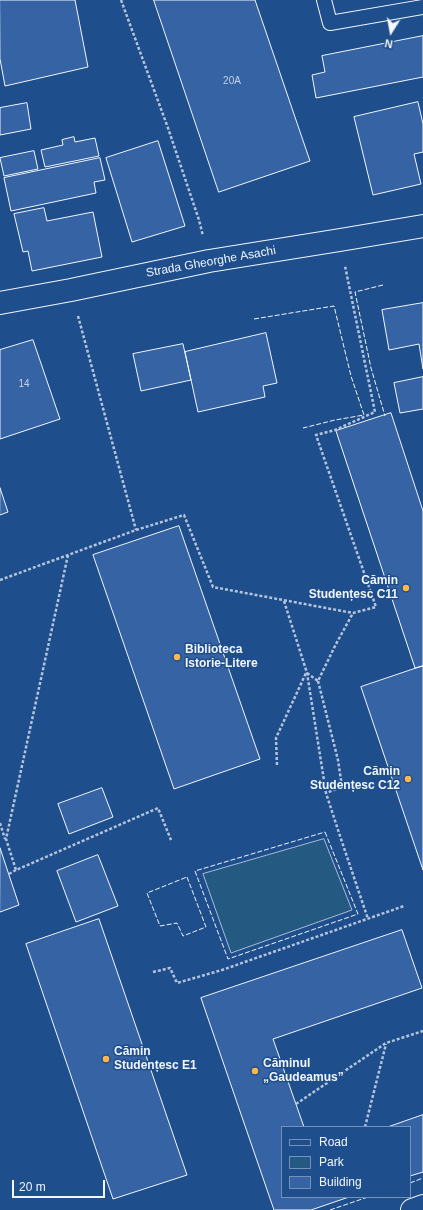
<!DOCTYPE html>
<html>
<head>
<meta charset="utf-8">
<style>
  body { margin:0 }
  #map { position:relative; width:423px; height:1210px; overflow:hidden; background:#1f4e8c; font-family:Arial,sans-serif }
  canvas { display:block }
  .legend { position:absolute; left:281px; top:1126px; width:130px; height:72px; box-sizing:border-box; background:#1f4e8c; border:1px solid #7391ba; margin:0; padding:5px 7px; list-style:none; font-size:12px; color:#f2f6ff }
  .legend li { display:flex; align-items:center; gap:8px; height:20px }
  .legend b { width:20px; border:1px solid #7391ba }
  .north { position:absolute; left:371px; top:12px; width:40px; height:40px; -webkit-text-stroke:3px #1f4e8c; paint-order:stroke; rotate:191deg; font-size:11px; font-weight:700; line-height:16px; text-align:center; color:#f2f6ff }
  .north::after { content:''; display:block; margin:auto; width:14px; height:18px; background:#f2f6ff; clip-path:polygon(50% 0,100% 100%,50% 72%,0 100%) }
  .scale { position:absolute; left:12px; top:1180px; width:93px; height:18px; box-sizing:border-box; border:2px solid #f2f6ff; border-top:0; padding-left:5px; font-size:12px; line-height:14px; white-space:nowrap; color:#f2f6ff; -webkit-text-stroke:3px #1f4e8c; paint-order:stroke }
</style>
</head>
<body>
<div id="map">
<canvas width="423" height="1210"></canvas>
<ul class="legend">
<li><b style="height:5px;background:#1f4e8c"></b>Road</li>
<li><b style="height:11px;background:#245a82"></b>Park</li>
<li><b style="height:11px;background:#3563a3"></b>Building</li>
</ul>
<div class="north">N</div>
<div class="scale">20 m</div>
</div>
<script>
const ctx = document.querySelector('canvas').getContext('2d');
ctx.lineJoin = 'round';
function paint(path, color) {
  ctx.fillStyle = color;
  ctx.fill(path, 'evenodd');
}
function stroke(path, color, width, dash) {
  ctx.strokeStyle = color;
  ctx.lineWidth = width;
  ctx.lineCap = dash ? 'butt' : 'round';
  ctx.setLineDash(dash || []);
  ctx.stroke(path);
}
function write(font, color, halo, rows, align = 'center') {
  ctx.font = font + ' Arial,sans-serif';
  ctx.lineWidth = 3;
  ctx.setLineDash([]);
  ctx.textBaseline = 'middle';
  ctx.strokeStyle = halo;
  ctx.fillStyle = color;
  for (const [text, x, y, turn = 0] of rows) {
    ctx.save();
    ctx.translate(x, y);
    ctx.rotate((+turn || 0) * Math.PI / 180);
    ctx.textAlign = isNaN(turn) ? turn : align;
    if (halo) ctx.strokeText(text, 0, 0);
    ctx.fillText(text, 0, 0);
    ctx.restore();
  }
}
const green = new Path2D(`
  M324,839L352,910L231,953L203,874Z`);
paint(green, '#245a82');
stroke(green, '#a8bbd7', 1);
const building = new Path2D(`
  M0,0H75L88,67L5,86L0,59Z
  M154,0H255L310,161L219,192Z
  M423,36V77L316,98L312,75L325,72L322,56Z
  M418,102L423,124V152L414,154L421,184L373,195L354,117Z
  M27,103L31,129L0,135V108Z
  M74,137L75,142L95,138L99,156L45,167L41,150L63,145L62,140Z
  M158,141L185,226L132,242L106,158Z
  M34,151L38,169L4,176L0,158Z
  M100,158L105,180L94,182L96,193L11,211L4,178Z
  M44,208L47,221L93,212L102,257L32,271L28,251L23,252L14,214Z
  M423,303V369L419,344L389,350L382,310Z
  M266,333L277,383L263,386L265,397L198,412L185,352Z
  M33,340L60,419L0,439V350Z
  M183,344L191,380L141,391L133,354Z
  M423,377V409L400,413L394,383Z
  M391,413L423,511V666L415,668L336,431Z
  M0,488L8,512L0,515Z
  M179,526L260,759L174,789L93,555Z
  M423,666V870L361,687Z
  M102,788L113,817L69,834L58,804Z
  M0,848L19,905L0,912Z
  M98,855L118,906L76,922L57,871Z
  M99,919L187,1175L113,1199L26,944Z
  M402,930L422,988L273,1039L304,1127H282V1197H349L311,1210H274L201,998Z
  M423,1115V1172L410,1176V1127H388Z`);
paint(building, '#3563a3');
stroke(building, '#f2f6ff', 1);
const service = new Path2D(`
  M324,0L330,23L423,7`);
const minor = new Path2D(`
  M412,1210L423,1206`);
const tertiary = new Path2D(`
  M0,303L71,290L209,261L340,240L423,226`);
stroke(service, '#f2f6ff', 16);
stroke(minor, '#f2f6ff', 24);
stroke(tertiary, '#f2f6ff', 24);
stroke(new Path2D(`
  M121,0L168,128L199,220L203,236
  M78,316L136,530
  M68,555L6,839L16,870L158,808L171,840
  M0,580L136,530L184,515L213,587L353,613L376,607L316,435L335,430L375,412L345,266
  M284,601L307,673L326,793L341,839L368,919
  M307,673L318,681L336,644L353,613
  M318,681L338,760L342,787L326,793
  M277,765L276,738L306,673
  M0,823L5,839
  M9,874L16,870
  M153,972L170,968L177,983L222,970L404,906
  M296,1104L386,1043L423,1031
  M365,1127L386,1044`), '#b3c4dc', 2.5, [3, 2]);
stroke(service, '#1f4e8c', 14);
stroke(minor, '#1f4e8c', 22);
stroke(tertiary, '#1f4e8c', 22);
stroke(new Path2D(`
  M383,285L355,292L371,368L385,416
  M254,319L334,306L351,376L364,415L335,420L303,428
  M325,832L358,914L228,959L195,871Z
  M187,877L206,927L183,936L177,923L160,926L147,893Z
  M410,1183L423,1178
  M330,1210L368,1197`), '#f2f6ff', 1, [5, 2]);
for (const [x, y, r, color] of [
  [406,588,4,"#ffb74d"],
  [177,657,4,"#ffb74d"],
  [408,779,4,"#ffb74d"],
  [106,1059,4,"#ffb74d"],
  [255,1071,4,"#ffb74d"]
]) {
  const dot = new Path2D();
  dot.arc(x, y, r, 0, 2 * Math.PI);
  ctx.fillStyle = color;
  ctx.fill(dot);
  stroke(dot, '#1f4e8c', 1.5);
}
write('10px', '#c3d1e8', null, [
  ["20A",232,81],
  ["14",24,384]
]);
write('12px', '#f2f6ff', '#1f4e8c', [
  ["Strada Gheorghe Asachi",211,262,-10]
]);
write('bold 12px', '#f2f6ff', '#1f4e8c', [
  ["Cămin",398,581,"right"],
  ["Studențesc C11",398,595,"right"],
  ["Biblioteca",185,650],
  ["Istorie-Litere",185,664],
  ["Cămin",400,772,"right"],
  ["Studențesc C12",400,786,"right"],
  ["Cămin",114,1052],
  ["Studențesc E1",114,1066],
  ["Căminul",263,1064],
  ["„Gaudeamus”",263,1078]
], 'left');
</script>
</body>
</html>
